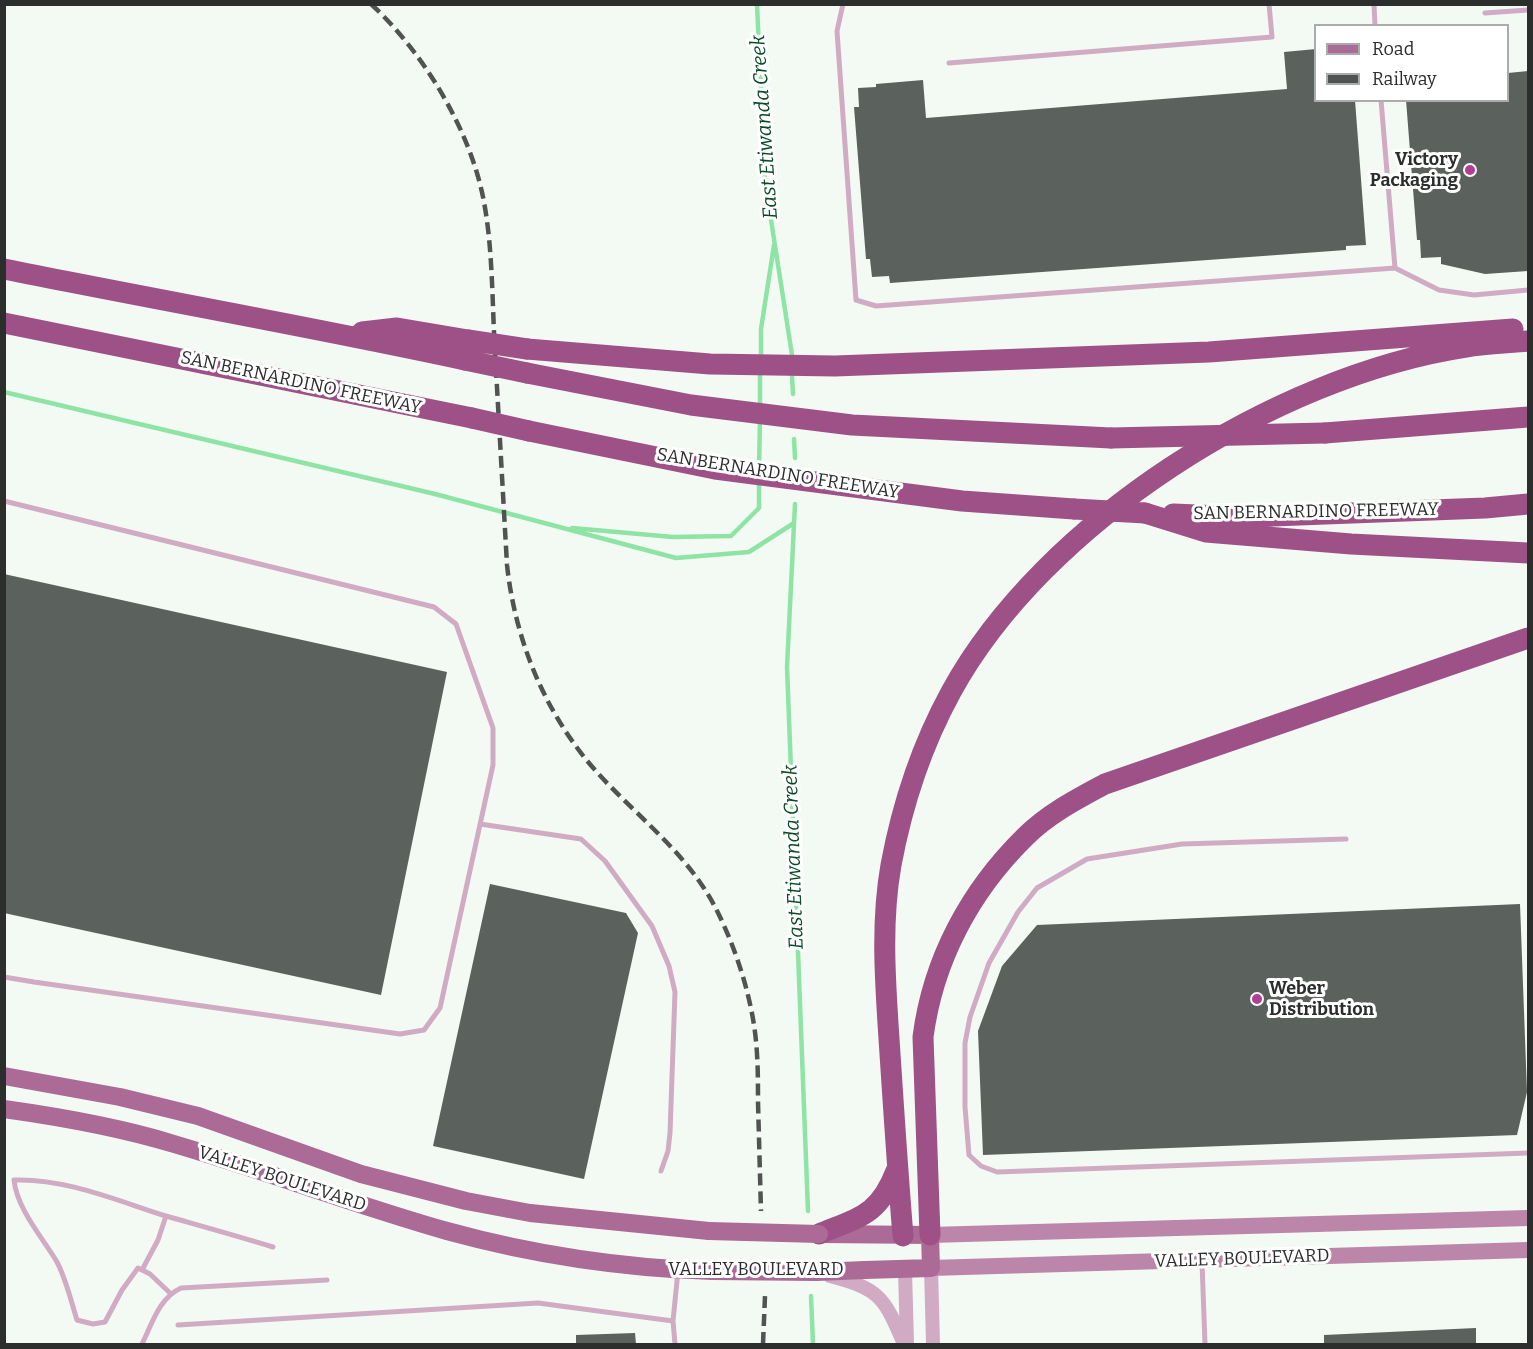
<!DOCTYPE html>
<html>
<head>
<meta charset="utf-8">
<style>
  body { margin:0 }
  #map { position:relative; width:1533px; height:1349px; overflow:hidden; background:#f3faf4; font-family:Bitter,serif }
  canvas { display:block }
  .frame { position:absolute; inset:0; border:6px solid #2b2e2c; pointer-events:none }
  .legend { position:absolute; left:1314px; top:24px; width:195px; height:78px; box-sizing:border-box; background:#fff; border:2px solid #aaabab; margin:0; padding:8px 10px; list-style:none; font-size:18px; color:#2b2e2c }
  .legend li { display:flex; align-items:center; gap:12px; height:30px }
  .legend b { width:30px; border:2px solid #aaabab }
</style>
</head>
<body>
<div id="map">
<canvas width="1533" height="1349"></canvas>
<div class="frame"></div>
<ul class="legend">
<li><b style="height:8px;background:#ac6a97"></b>Road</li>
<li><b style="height:8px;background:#505351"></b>Railway</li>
</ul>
</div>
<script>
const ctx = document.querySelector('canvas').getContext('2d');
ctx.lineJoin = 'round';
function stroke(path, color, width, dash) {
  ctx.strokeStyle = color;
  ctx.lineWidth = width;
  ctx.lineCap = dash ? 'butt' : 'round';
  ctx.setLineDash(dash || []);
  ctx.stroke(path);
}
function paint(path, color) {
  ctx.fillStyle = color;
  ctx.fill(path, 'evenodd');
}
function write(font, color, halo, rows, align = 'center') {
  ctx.font = font + ' Bitter,serif';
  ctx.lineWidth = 6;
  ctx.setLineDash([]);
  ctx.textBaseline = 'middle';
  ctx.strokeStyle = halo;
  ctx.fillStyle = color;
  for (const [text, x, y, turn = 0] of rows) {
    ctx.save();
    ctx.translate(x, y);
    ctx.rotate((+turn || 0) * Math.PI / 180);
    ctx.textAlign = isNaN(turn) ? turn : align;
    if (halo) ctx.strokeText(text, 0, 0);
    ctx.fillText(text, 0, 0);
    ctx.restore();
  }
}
stroke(new Path2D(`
  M757,4L765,181L792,355
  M761,359V329L774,245
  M792,377L793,394
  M4,392L435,494L676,558L749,552L794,523
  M760,407V370
  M794,439L795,458
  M759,470L760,418
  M795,504L787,667L808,1211
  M572,528L673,537L731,536L759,508V481
  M811,1296L813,1344`), '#8ee4a4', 4.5);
paint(new Path2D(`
  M1316,49V100H1355L1366,245L1346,246V250L890,283L889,276L872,277L870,259H866L854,107H859L858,88L876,87V84L923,80L926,118L1287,89L1284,52Z
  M1528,71V271L1485,274L1441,264V257L1421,258L1420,240H1417L1406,100H1508V73Z
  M4,574L447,672L381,995L4,913Z
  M490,884L626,913L638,933L584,1179L433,1146Z
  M1520,904L1527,1092L1517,1135L983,1155L978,1031L1002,966L1037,925Z
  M1476,1328V1344H1324V1335Z
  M635,1333L636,1344H576V1335Z`), '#5b615c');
stroke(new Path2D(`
  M843,4L837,31L856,300L876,306L1395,268L1381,100
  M1374,4L1375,26
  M1485,13L1528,10
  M949,63L1272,37L1269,4
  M1395,268L1439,290L1474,295L1528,290
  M4,501L434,607L456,624L493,728V765L440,1008L424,1030L400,1034L34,982L4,977
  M480,824L581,839L605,861L652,926L669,966L675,992L670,1133L668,1151L661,1171
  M1346,839L1182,844L1087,859L1037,888L1018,912L989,963L970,1017L965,1043V1107L969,1155L981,1166L997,1172L1528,1153
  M1202,1262L1205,1344
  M142,1270L158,1240L166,1216
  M170,1293L150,1274L138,1268L122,1290L105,1322L93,1324L77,1320C71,1301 66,1279 57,1262C42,1237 17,1209 14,1180C65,1178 118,1201 166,1216C201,1226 237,1236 273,1247
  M178,1325L538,1303L673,1321
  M142,1344C152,1324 159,1298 181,1288L327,1280
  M675,1344L673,1321L678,1271`), '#d1abc4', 5);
stroke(new Path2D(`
  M931,1268L933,1344
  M905,1270L907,1343
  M830,1276C880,1289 884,1297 904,1344`), '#d1abc4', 14);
stroke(new Path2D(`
  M930,1235L1528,1218
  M931,1268L1528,1250`), '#bc85aa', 16);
stroke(new Path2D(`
  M4,1076L120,1097L198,1116L361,1174L466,1201L530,1213L709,1231
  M4,1109C61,1117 119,1127 174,1144C266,1171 355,1205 447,1231C534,1255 623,1268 712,1271
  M821,1234L930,1235L931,1268L865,1270`), '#ac6a97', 18);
stroke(new Path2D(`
  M4,269C158,300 312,327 465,360
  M4,323L472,418
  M362,332L397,328L468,340
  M527,349L710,364L835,366L1209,352L1513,329
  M527,373L691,405L852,425L1111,438
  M529,431L715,469L962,501L1074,509
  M1325,433L1528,417
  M1145,513L1206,532L1351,544L1528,553
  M1173,514L1246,517L1485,508L1528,504
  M819,1234C860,1217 879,1215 896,1171
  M930,1235L923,1037C933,960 970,891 1025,837C1048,814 1077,799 1105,784L1528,638
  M903,1236C898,1176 894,1115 890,1054C886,991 880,927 891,865C902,806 922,745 951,692C1044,522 1275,376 1466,347C1486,344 1508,343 1528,341`), '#9e5187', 21);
stroke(new Path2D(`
  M371,4C424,53 471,131 484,202C493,251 492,302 495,352C499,423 503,494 507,565C516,648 551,727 610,786C647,824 689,858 714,905C733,941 748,986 754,1025C758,1051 758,1077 758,1102C759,1139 760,1175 761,1211
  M763,1344L765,1296`), '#505351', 4.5, [12, 6]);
stroke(new Path2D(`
  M709,1231L819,1234
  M712,1271L817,1272L865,1270`), '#ac6a97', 18);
stroke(new Path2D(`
  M468,340L527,349
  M465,360L527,373
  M472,418L529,431
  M1111,438L1325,433
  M1074,509L1145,513`), '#9e5187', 21);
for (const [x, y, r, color] of [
  [1470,170,6,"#b33d95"],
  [1257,999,6,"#b33d95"]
]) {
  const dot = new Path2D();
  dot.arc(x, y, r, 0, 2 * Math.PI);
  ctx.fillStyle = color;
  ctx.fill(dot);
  stroke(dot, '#fff', 2);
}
write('bold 18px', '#2b2e2c', '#fff', [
  ["Victory",1458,160],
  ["Packaging",1458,181],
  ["Weber",1269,989,"left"],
  ["Distribution",1269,1010,"left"]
], 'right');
write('18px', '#2b2e2c', '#fff', [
  ["SAN BERNARDINO FREEWAY",301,383,12],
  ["SAN BERNARDINO FREEWAY",778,474,9],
  ["SAN BERNARDINO FREEWAY",1316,512,-1],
  ["VALLEY BOULEVARD",282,1179,18],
  ["VALLEY BOULEVARD",1242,1259,-2],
  ["VALLEY BOULEVARD",756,1270]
]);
write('italic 20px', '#084a23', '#fff', [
  ["East Etiwanda Creek",765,127,-94],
  ["East Etiwanda Creek",794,857,-92]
]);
</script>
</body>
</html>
